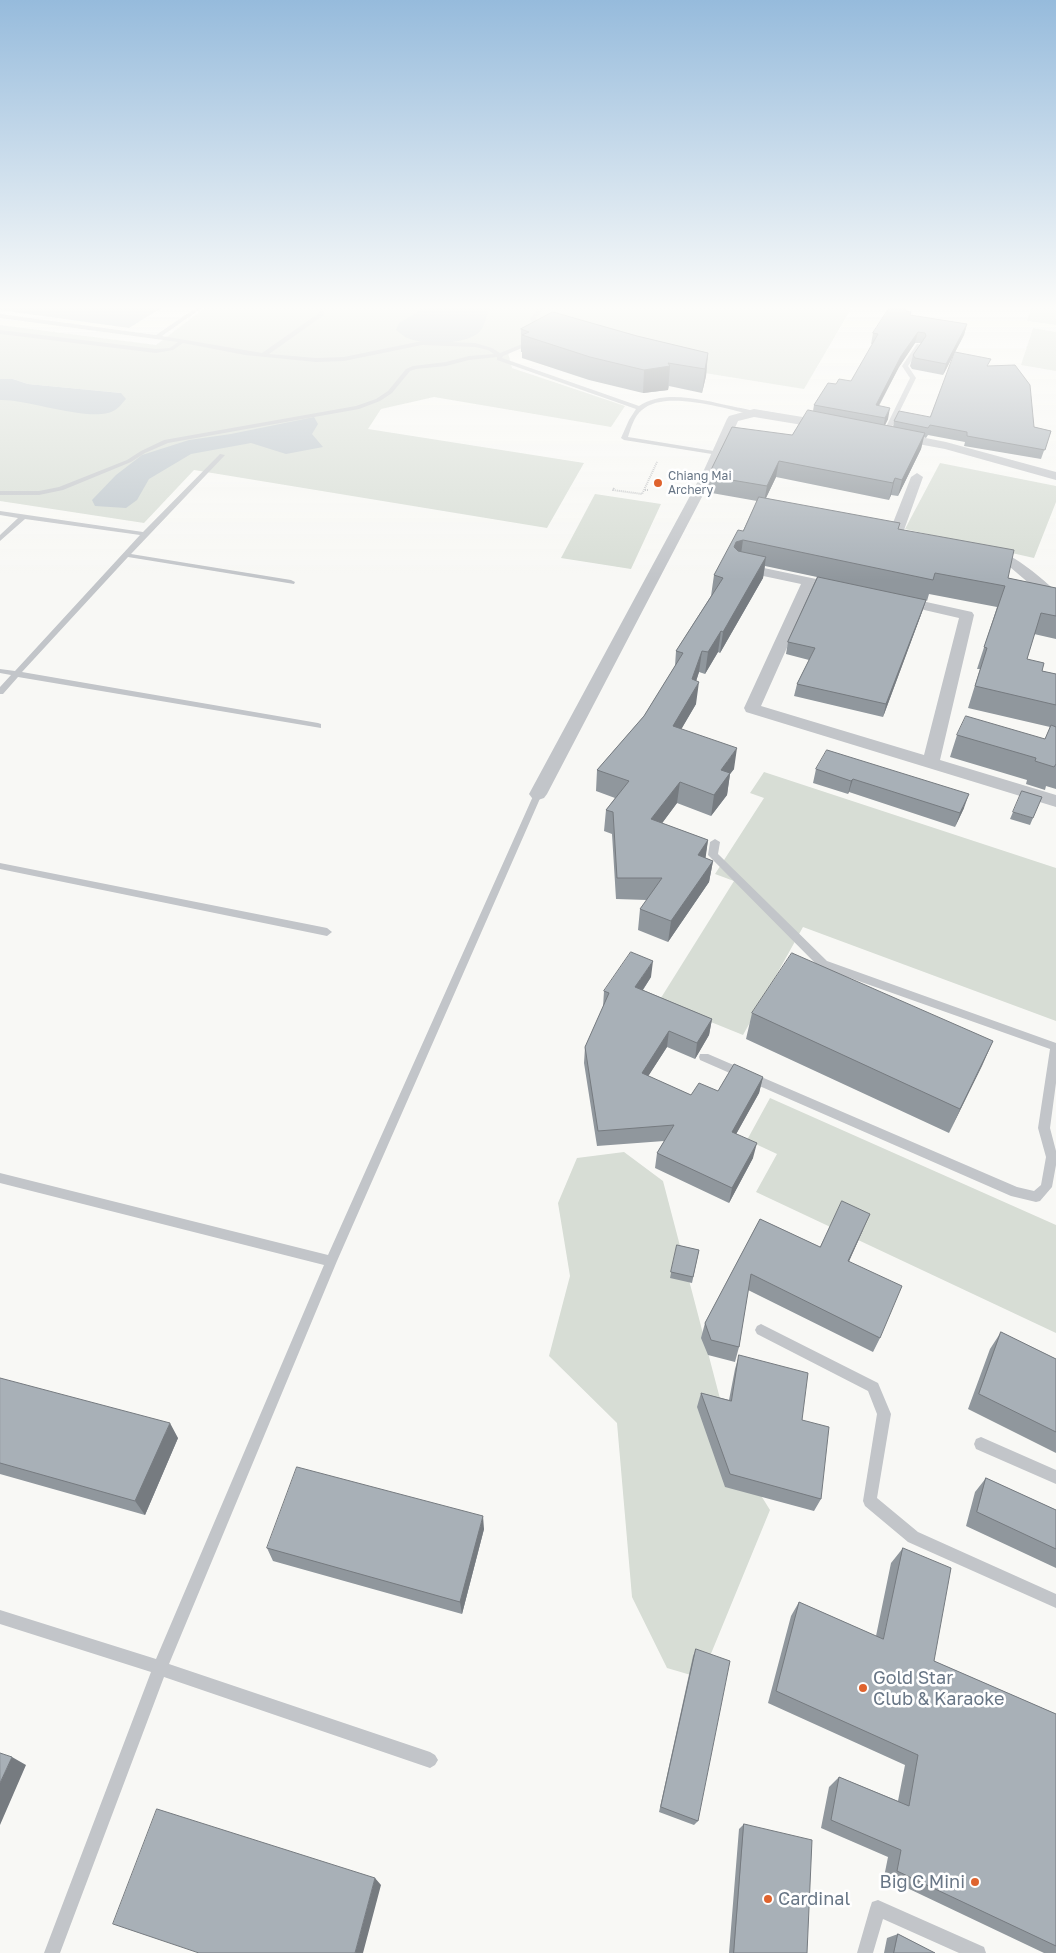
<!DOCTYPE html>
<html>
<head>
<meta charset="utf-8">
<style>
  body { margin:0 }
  canvas { display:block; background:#f8f8f5 }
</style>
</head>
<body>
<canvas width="1056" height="1953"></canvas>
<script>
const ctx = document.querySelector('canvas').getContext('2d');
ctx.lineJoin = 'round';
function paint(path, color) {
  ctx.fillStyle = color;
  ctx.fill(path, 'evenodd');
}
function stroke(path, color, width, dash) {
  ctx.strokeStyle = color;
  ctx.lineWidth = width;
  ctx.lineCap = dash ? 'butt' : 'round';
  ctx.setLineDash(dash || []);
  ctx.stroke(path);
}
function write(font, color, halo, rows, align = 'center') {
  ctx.font = font + ' "Golos Text",sans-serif';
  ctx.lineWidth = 5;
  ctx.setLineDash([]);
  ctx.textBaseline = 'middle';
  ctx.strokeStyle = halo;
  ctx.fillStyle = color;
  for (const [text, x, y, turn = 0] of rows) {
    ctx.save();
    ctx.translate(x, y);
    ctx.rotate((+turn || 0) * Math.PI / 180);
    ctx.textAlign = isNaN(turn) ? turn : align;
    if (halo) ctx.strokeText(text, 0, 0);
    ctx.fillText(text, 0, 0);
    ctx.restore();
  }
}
paint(new Path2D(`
  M206,307H852L804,389L680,369L547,333L508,353L512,368L625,406L611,427L434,397L381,409L368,429L584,463L547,528L194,470L144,523L0,501V400L121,393L28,384L13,379H0V325L156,345Z
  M1032,307H1056V325L1027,321Z
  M1033,328L1056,332V371L1021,365Z
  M940,463L1056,486V502L1034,558L905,529Z
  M595,494L661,504L631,569L561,558Z
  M764,772L1056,868V1021L803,927L743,1035L659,1001L734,881L715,874L764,798L750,793Z
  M770,1098L1056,1225V1333L756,1192L777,1154L747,1140Z
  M624,1152L663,1181L734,1452L770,1510L701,1678L667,1668L632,1597L617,1423L549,1356L570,1276L558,1203L577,1158Z`), '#d7ddd5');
paint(new Path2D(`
  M0,307H163L129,328L0,310Z
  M426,307H491C485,315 486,328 477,334C463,345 421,345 405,337C402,335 399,332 396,330L399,323Z
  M0,379H13L28,384L121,393L126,399C123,402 119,408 115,410C94,424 28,399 0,400Z
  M314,417L318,424L312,434L323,447L286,454L251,443L191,454L149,479L137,500L126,508L95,506L92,500L116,475L142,455L189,440L231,434Z`), '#bcc5cb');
stroke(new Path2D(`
  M614,488L613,490L642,494L644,490
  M648,490H644L657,462`), '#bcbec1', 2, [1, 1]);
paint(new Path2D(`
  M197,307H203L162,336L262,353L319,313L320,307H324V315L269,354L316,358L344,357L422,341L475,343L492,348L500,353L532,340L535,342L534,343L503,356L502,358L639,406C664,389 703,400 731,406C739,408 750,409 757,413L754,415C727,409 664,389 642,410C634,416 631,428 628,437L720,452V454L718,455L624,440L621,438L629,420L636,409L497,360V357L469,360L446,366L416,369L410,371L392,393L380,401L359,409L168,443L145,453L131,462L63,490L39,495H0V491H39L59,487L127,460L141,451L164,440L356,406L376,399L388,391L406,369L413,366L446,362L469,356L494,354L488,350L475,347L422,345L344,361L316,362L245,355L183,343L173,350L156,353L0,334V330L156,349L170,348L178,342L0,318V314L156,335Z
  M540,307H545L536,318L537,321L547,329L544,331L532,323L530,318Z
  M917,344L922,345L908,366L916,378L888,435L883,436L882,435L910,378L902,366Z
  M220,454L225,455L131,554L291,580L295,582L294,584L128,557L22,672L318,723L321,724V728L18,677L3,694H0V687L11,675L0,673V669L15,671L140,535L25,519L0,541V535L18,518L0,515V511L143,532Z
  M538,791L542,794L337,1261L169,1664L430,1752L435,1755L438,1760L435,1765L430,1768L164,1677L60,1953H44L151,1672L0,1624V1610L156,1659L324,1265L0,1183V1173L328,1255L534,794Z
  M715,839L720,842L718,854L827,961L1056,1043V1083L1050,1128L1056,1151V1165L1052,1187L1040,1201L1036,1202L1011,1196L700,1060L699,1057L700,1054H708L1017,1187L1034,1191L1041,1185L1046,1157L1038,1128L1050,1049L819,967L710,857L708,855L710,842Z
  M0,863L327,928L332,932L327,936L0,869Z
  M761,1324L878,1383L891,1414L877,1498L918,1532L1056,1594V1608L908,1542L865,1506L863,1501L877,1414L868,1391L757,1334L755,1330L757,1326Z
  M981,1437L1056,1470V1484L976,1449L974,1444L976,1439Z
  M878,1900L984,1947L986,1953H959L883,1919L873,1953H857L870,1908L872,1902Z`), '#c2c5c9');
paint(new Path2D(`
  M754,409L827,421L833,425L827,429L754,417L738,421L716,470L547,794L544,798L538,800L532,798L529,794L704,470L727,419L729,416Z
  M895,432L946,442L1056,472V480L945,449L891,439L889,436L891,433Z
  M917,473L923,477L904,530L917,533L919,536L912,540L891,536L889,533L911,477Z
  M987,547C1015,554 1035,573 1056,591V603L1051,602L1010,567L982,554L980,551Z
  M740,563L821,580L826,581L828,584L826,587H814L761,706L924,755L959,618L894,603L892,600L894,597L899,596L972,612L974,615L940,760L1056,795V807L746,712L744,708L801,584L735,570L733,567L735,564Z`), '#c2c5c9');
paint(new Path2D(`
  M906,311L911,315L967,324L964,335L943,375L912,369L910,366L913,355L921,343H915L899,367L879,406L888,419L885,425L893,427L894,421L930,417L989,366L1034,427L1051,431L1041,459L964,446L965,442L928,435L926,438L923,437L921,449L898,496L891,495L889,500L776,477L766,498L899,530L1008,578L1056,588V639L1034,634L1027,659L1042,671L1056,674V789L1046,786L1045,790L1026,784L1027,780L950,757L957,735L1045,739L1050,727L968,708L980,669H977L997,607L929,594L927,601L926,600L922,612L883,717L794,696L797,684L809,660L786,654L788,642L817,577L765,566L763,578L720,653L718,652L705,674L699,672L696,681V704L681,729L734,769L730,774L727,795L711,816L677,803L662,823L708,840L705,858L713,861L709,882L668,942L638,930L640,909L647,900L616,899L612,834L604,831L606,810L615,798L596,791L597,770L644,716L675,666L676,651L711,596L714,575L743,531L757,501L706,492L708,476L792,435L813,411L814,405L836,384L851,381L873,344H871L873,333Z
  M521,329L637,336L708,353L706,376L702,393L669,386L668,390L643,393L589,380L522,358V352H521Z
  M816,769L964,808L955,827L849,792L848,794L813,783Z
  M1013,812L1033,818L1030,825L1010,819Z
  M651,977L643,990L712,1019L709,1035L695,1059L667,1047L648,1076L691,1095L718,1091L763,1077L759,1093L736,1134L753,1158L729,1203L655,1168L657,1153L664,1141L597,1146L584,1063L585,1047L603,1007L604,991Z
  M752,1013L993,1041L949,1133L746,1039Z
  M760,1219L820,1247L863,1230L849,1261L880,1338L873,1352L748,1290L739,1347L735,1362L708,1355L701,1338L705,1323Z
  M677,1245L699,1250L692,1283L670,1278Z
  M1001,1332L1056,1359V1453L968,1409L990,1349Z
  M739,1355L802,1420L821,1499L814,1511L725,1487L697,1407L701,1393L729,1400L735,1369Z
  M0,1378L178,1438L145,1515L0,1474Z
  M986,1478L1056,1510V1568L966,1526L975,1492Z
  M484,1529L462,1614L273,1561L267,1548Z
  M903,1548L934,1661L1056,1714V1953H1044L884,1877L888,1857L821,1828L829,1787L839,1777L898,1801L905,1765L768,1703L791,1616L799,1602L876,1636L891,1563Z
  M696,1649L698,1821L694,1825L659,1812L693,1656Z
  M744,1824L807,1953H729L739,1829Z
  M898,1934L935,1953H884L887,1938Z`), '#90979d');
paint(new Path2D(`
  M967,324L964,335L943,375L946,364Z
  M918,332L915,343L899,367L873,416L876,405L901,356Z
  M708,353L706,376L702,393L705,369Z
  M670,366L668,390L643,393L644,370Z
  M890,408L888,419L883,429L885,418Z
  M925,433L921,449L898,496L902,480Z
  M779,461L776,477L764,502L767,486Z
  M895,478L891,495L889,500L893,483Z
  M743,540L740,561L734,547L736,542Z
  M766,557L763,578L720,653L723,632Z
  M926,600L922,612L883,717L886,704Z
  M721,631L718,652L705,674L708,652Z
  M702,651L699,672L692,694L699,682L696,704L671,747L673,726L692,679Z
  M737,748L734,769L730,774L727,795L711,816L714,795L721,770Z
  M853,779L849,792L848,794L851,781Z
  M680,782L677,803L649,841L651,819Z
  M969,794L964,808L955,827L960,813Z
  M708,840L705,862L698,855Z
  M713,861L709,882L668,942L671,921Z
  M653,961L651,977L634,1003L635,987Z
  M712,1019L709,1035L695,1059L697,1043Z
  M669,1031L667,1047L640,1089L642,1073Z
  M993,1041L982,1066L949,1133L960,1109Z
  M763,1077L759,1093L729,1147L732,1132Z
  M757,1143L753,1158L729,1203L732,1188Z
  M870,1214L863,1230L842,1277L848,1261Z
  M170,1423L178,1438L145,1515L135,1501Z
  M483,1516L484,1529L462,1614L460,1602Z
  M12,1757L26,1765L0,1825V1783Z
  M375,1878L381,1885L363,1953H355Z`), '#767b80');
const building = new Path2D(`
  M890,307H906V311L911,312L910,315L967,324L946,364L915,358L913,355L926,336L925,333L918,332L901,356L876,405L890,408L885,418L814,405L828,383L836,384L839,379L851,381L878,334L873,333Z
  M553,312L637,336L708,353L705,369L668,363L670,366L644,370L590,357L522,335L529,332L521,329Z
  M955,352L991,359L987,366L1015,365L1030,385L1034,427L1051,431L1045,450L967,436V432L930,425L928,428L894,421L899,411L930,417Z
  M808,410L925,433L902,480L895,478L893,483L779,461L767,486L708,476L732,427L792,435Z
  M759,497L900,523L898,529L1014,550L1008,578L1056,588V616L1041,613L1027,659L1044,663L1042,671L1056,674V705L975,686L987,648L984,647L1005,586L935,573L933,580L743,540L736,542L734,547L738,551L766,557L723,632L721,631L708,652L702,651L692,679L699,682L673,726L737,748L721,770L730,773L714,795L680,782L651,819L708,840L698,855L713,861L671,921L640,909L662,878H617L613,812L606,810L629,781L597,770L644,716L683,653L676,651L723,578L714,575L738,530L743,531Z
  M818,577L926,600L886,704L797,684L815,648L788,642Z
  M966,716L1045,739L1051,725L1056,727V764L1054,767L1035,761L1036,758L957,735Z
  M827,750L969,794L960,813L853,779L851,781L816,769Z
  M1022,791L1042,797L1033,818L1013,812Z
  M631,952L653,961L635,987L712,1019L697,1043L669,1031L642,1073L691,1095L699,1083L718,1091L734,1064L763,1077L732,1132L757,1143L732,1188L657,1153L674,1125L598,1131L585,1047L609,993L604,991Z
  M792,953L993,1041L960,1109L752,1013Z
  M842,1201L870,1214L848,1261L902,1286L880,1338L751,1274L739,1347L711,1340L705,1323L760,1219L820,1247Z
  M677,1245L699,1250L693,1277L671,1272Z
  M1001,1332L1056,1359V1432L979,1394Z
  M739,1355L808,1373L802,1420L829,1427L821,1499L730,1474L701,1393L731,1401Z
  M0,1378L170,1423L135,1501L0,1463Z
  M297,1467L483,1516L460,1602L267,1548Z
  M986,1478L1056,1510V1549L977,1512Z
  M903,1548L951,1568L934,1661L1056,1714V1946L897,1871L901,1850L831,1820L839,1777L909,1806L918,1755L776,1691L799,1602L883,1639Z
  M696,1649L730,1661L698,1821L661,1807Z
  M0,1753L12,1757L0,1783Z
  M157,1809L375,1878L355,1953H199L113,1924Z
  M744,1824L812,1840L807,1953H734Z
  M898,1934L935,1953H894Z`);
paint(building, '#a8b0b7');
stroke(building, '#767b80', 1);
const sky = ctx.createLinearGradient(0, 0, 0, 580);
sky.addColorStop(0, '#96bbdc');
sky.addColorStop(0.53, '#fcfcfa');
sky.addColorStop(1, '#fcfcfa00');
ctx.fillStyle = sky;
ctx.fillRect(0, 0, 1056, 580);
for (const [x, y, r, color] of [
  [658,483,5,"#df632e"],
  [863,1688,5,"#df632e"],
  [975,1882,5,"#df632e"],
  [768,1899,5,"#df632e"]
]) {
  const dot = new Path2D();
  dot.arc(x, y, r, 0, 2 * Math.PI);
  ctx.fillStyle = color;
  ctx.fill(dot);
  stroke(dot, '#fff', 2);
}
write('12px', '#687686', '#fff', [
  ["Chiang Mai",668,476],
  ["Archery",668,490]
], 'left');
write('18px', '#687686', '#fff', [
  ["Gold Star",873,1678],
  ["Club & Karaoke",873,1699],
  ["Big C Mini",965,1882,"right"],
  ["Cardinal",778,1899]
], 'left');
</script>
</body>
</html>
